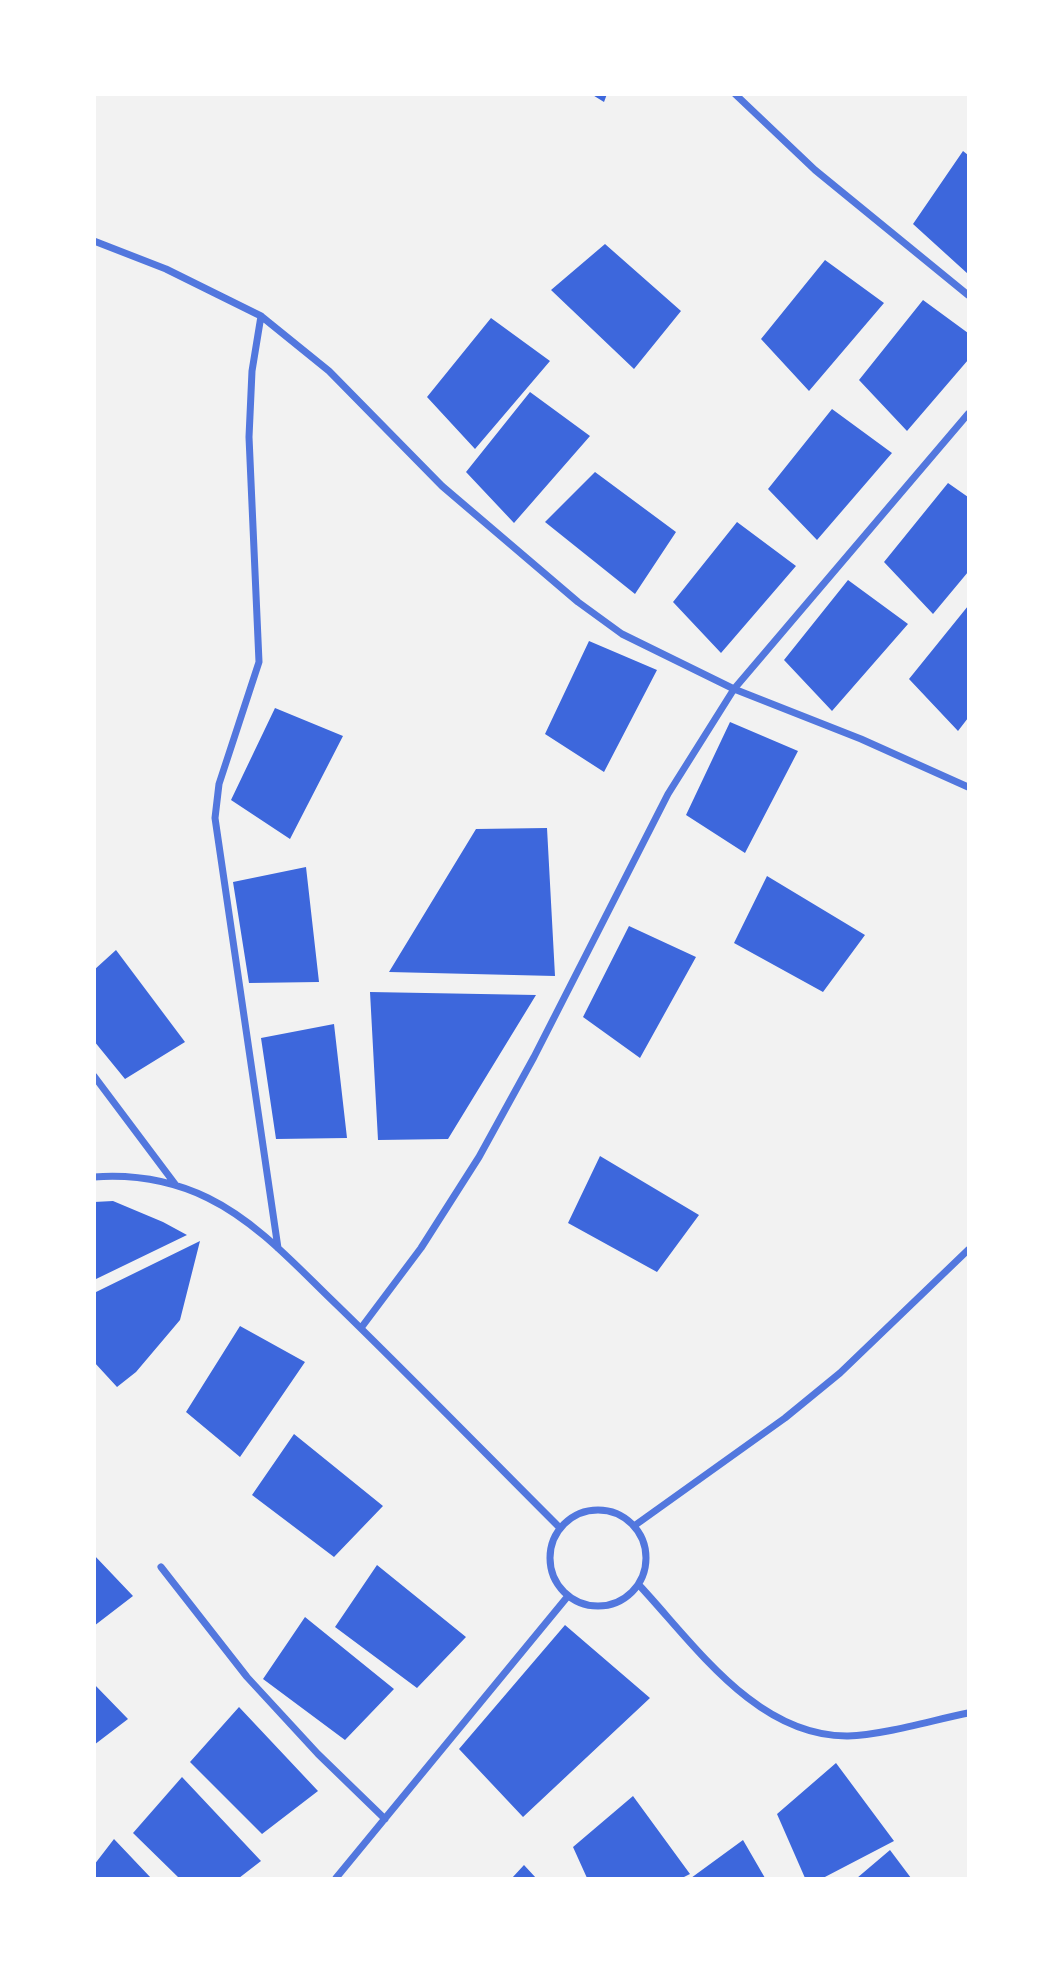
<!DOCTYPE html>
<html>
<head>
<meta charset="utf-8">
<style>
  body { margin:0 }
  #map { position:relative; width:1063px; height:1973px; overflow:hidden; background:#f2f2f2; font-family:"Alegreya Sans",sans-serif }
  canvas { display:block }
  .frame { position:absolute; inset:0; border:96px solid #fff; pointer-events:none }
</style>
</head>
<body>
<div id="map">
<canvas width="1063" height="1973"></canvas>
<div class="frame"></div>
</div>
<script>
const ctx = document.querySelector('canvas').getContext('2d');
ctx.lineJoin = 'round';
function paint(path, color) {
  ctx.fillStyle = color;
  ctx.fill(path, 'evenodd');
}
function stroke(path, color, width, dash) {
  ctx.strokeStyle = color;
  ctx.lineWidth = width;
  ctx.lineCap = dash ? 'butt' : 'round';
  ctx.setLineDash(dash || []);
  ctx.stroke(path);
}
paint(new Path2D(`
  M591,94H607L604,102Z
  M963,151L968,155V274L913,224Z
  M605,244L681,311L634,369L551,290Z
  M825,260L884,303L809,391L761,339Z
  M923,300L968,333V360L907,431L859,380Z
  M491,318L550,361L475,449L427,397Z
  M530,392L590,436L514,523L466,472Z
  M832,409L892,453L817,540L768,489Z
  M595,472L676,532L635,594L545,522Z
  M948,483L968,497V572L933,614L884,562Z
  M737,522L796,566L721,653L673,602Z
  M848,580L908,624L832,711L784,660Z
  M968,606V718L958,731L909,679Z
  M589,641L657,670L604,772L545,734Z
  M275,708L343,736L290,839L231,800Z
  M730,722L798,751L745,853L686,815Z
  M547,828L555,976L389,972L476,829Z
  M306,867L319,982L249,983L233,882Z
  M767,876L865,935L823,992L734,943Z
  M629,926L696,957L640,1058L583,1017Z
  M116,950L185,1042L125,1079L94,1041V970Z
  M370,992L536,995L448,1139L378,1140Z
  M334,1024L347,1138L276,1139L261,1038Z
  M600,1156L699,1215L657,1272L568,1223Z
  M113,1201L163,1222L187,1235L94,1280V1202Z
  M200,1241L180,1320L136,1372L117,1387L94,1362V1293Z
  M240,1326L305,1362L240,1457L186,1412Z
  M294,1434L383,1506L334,1557L252,1495Z
  M94,1555L133,1596L94,1626Z
  M377,1565L466,1637L417,1688L335,1627Z
  M305,1617L394,1689L345,1740L263,1679Z
  M565,1625L650,1698L523,1817L459,1749Z
  M94,1684L128,1719L94,1745Z
  M239,1707L318,1791L262,1834L190,1762Z
  M836,1763L894,1841L823,1878H805L777,1814Z
  M182,1777L261,1861L239,1878H179L133,1833Z
  M633,1796L690,1874L682,1878H587L573,1847Z
  M114,1839L151,1878H94V1865Z
  M743,1840L765,1878H691Z
  M890,1850L911,1878H857Z
  M524,1865L536,1878H512Z`), '#3d67dc');
stroke(new Path2D(`
  M735,94L815,170L968,295
  M94,241L166,269L261,316L329,371L442,486L578,602L622,634L734,689L861,739L968,787
  M261,316L252,371L249,437L259,662L219,784L215,818L278,1248
  M94,1076L175,1184
  M94,1177C135,1174 171,1180 208,1198C259,1223 298,1268 338,1306C413,1379 486,1454 560,1528
  M361,1328L421,1248L479,1157L534,1057L668,794L734,689L968,414
  M550 1558a48 48 0 1 1 96 0a48 48 0 1 1-96 0Z
  M634,1526L785,1418L840,1373L968,1250
  M161,1567L247,1677L318,1754L385,1819
  M639,1585C695,1645 757,1737 848,1736C883,1735 933,1720 968,1713
  M336,1878L568,1596`), '#5277de', 7);
</script>
</body>
</html>
